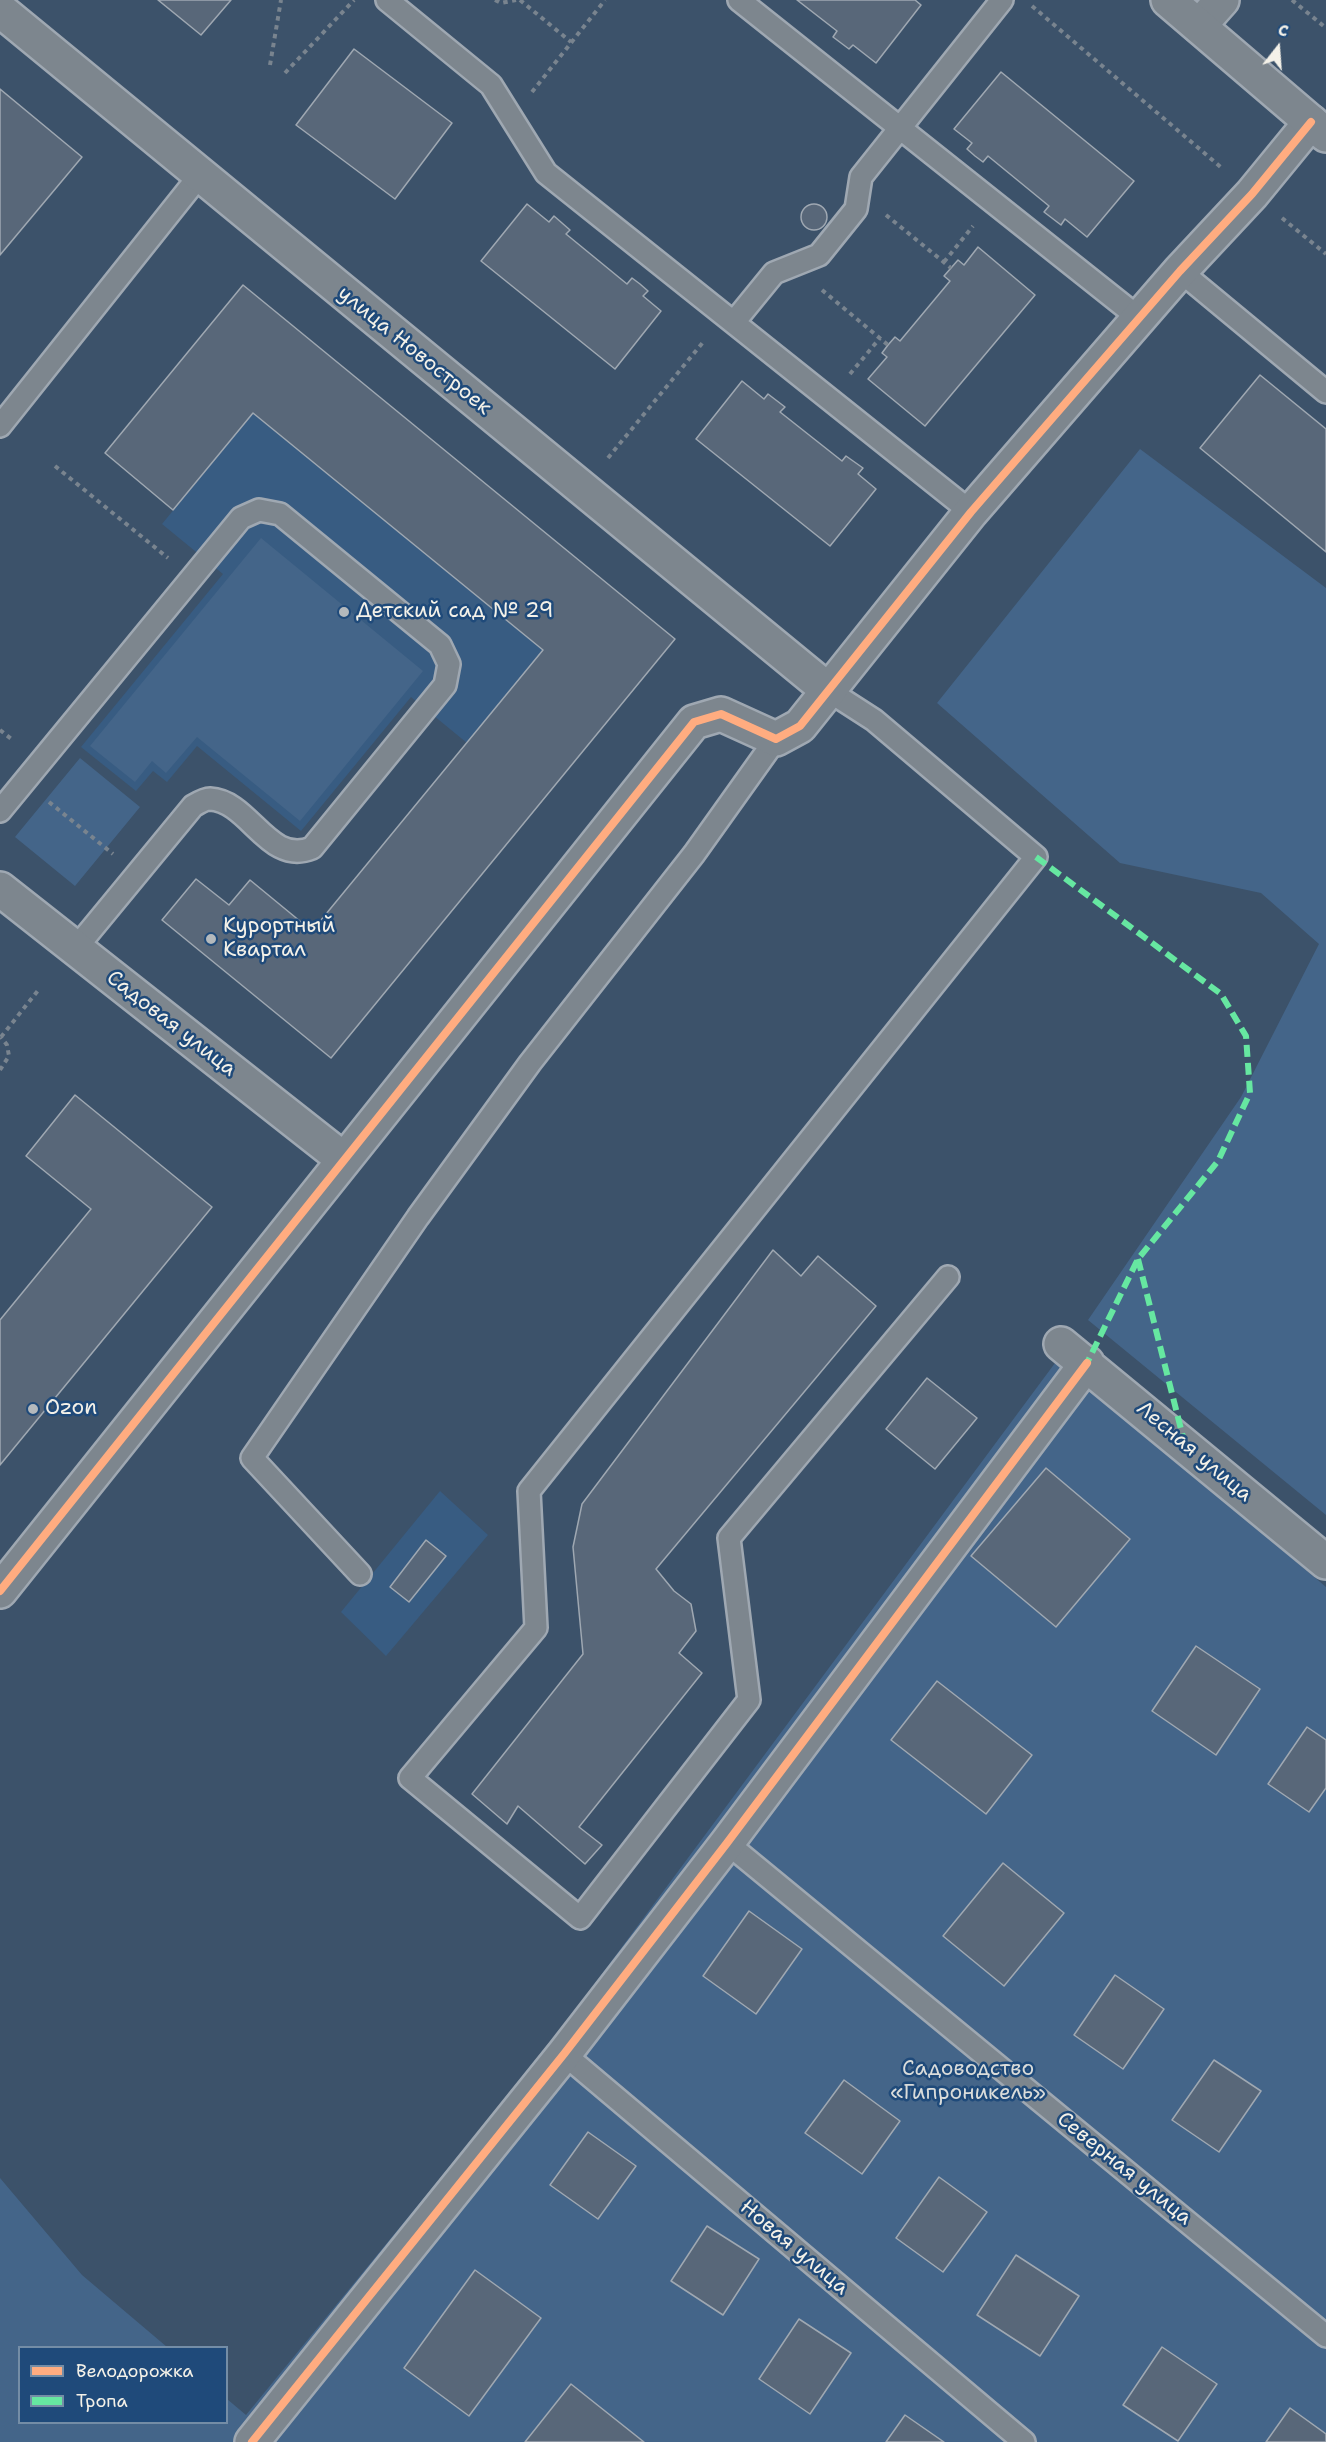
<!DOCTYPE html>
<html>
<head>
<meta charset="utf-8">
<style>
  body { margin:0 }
  #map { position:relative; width:1326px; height:2442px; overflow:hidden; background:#3c526a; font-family:"Shantell Sans",sans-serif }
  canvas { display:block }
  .legend { position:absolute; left:18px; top:2346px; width:210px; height:78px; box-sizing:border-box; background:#1f4a7a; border:2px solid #748da6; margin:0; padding:8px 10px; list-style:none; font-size:18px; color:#f4f1e8 }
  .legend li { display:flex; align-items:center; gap:12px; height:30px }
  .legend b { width:30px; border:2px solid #748da6 }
  .north { position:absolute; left:1248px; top:18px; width:60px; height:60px; -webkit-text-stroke:4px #1f4a7a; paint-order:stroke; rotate:17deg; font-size:16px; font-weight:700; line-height:24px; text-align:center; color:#f4f1e8 }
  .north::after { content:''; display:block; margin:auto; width:21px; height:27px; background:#f4f1e8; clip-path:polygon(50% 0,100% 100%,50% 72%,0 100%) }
</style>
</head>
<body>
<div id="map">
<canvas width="1326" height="2442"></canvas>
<ul class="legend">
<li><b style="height:8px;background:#ffac80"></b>Велодорожка</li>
<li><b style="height:8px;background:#66e7a1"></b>Тропа</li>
</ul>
<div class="north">С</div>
</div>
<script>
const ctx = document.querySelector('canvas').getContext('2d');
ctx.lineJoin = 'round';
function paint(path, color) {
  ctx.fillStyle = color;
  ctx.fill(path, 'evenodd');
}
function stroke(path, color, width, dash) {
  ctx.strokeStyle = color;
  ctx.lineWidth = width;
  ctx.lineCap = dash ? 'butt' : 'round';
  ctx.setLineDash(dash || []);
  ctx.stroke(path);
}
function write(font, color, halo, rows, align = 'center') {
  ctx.font = font + ' "Shantell Sans",sans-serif';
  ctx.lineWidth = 5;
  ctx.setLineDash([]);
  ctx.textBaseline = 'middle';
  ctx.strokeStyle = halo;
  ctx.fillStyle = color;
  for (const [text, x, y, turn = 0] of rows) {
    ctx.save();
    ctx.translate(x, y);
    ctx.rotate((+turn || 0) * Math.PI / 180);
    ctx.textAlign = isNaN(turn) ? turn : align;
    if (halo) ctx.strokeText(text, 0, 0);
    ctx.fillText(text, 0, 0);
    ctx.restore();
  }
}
paint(new Path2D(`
  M253,413L543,650L467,743L411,697L301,831L197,746L167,782L153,771L136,791L81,747L223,574L162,524Z
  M440,1491L488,1535L386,1656L341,1612Z`), '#385c82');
paint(new Path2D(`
  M1140,449L1326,588V1515L1088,1320L1241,1097L1319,944L1261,893L1120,863L937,703Z
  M261,538L423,671L300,821L197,737L166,773L152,761L135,782L90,746Z
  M80,758L140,807L75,886L15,837Z
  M1058,1359L1326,1587V2442H0V2178L82,2275L167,2347L20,2348V2422H226L227,2399L246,2415L550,2044Z`), '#446589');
const building = new Path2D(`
  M158,0H231L201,35Z
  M797,0H915L921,5L876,63L853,45L849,49L833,37L837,31Z
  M354,49L452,123L395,199L296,125Z
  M1001,72L1134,181L1087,237L1065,219L1061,225L1044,212L1049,206L988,156L983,162L975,156L967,149L972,143L954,129Z
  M0,89L82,157L0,255Z
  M527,204L549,222L554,216L570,230L566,234L627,284L632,278L640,284L648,291L643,296L661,311L615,369L481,261Z
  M801 217a13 13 0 1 1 26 0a13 13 0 1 1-26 0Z
  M978,247L1035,295L925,426L868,379L887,357L882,353L888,345L895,337L900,341L950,281L944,276L958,260L964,265Z
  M243,285L675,639L331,1058L162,920L196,879L229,905L250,880L312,931L543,650L253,413L173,510L105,453Z
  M1260,375L1326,429V552L1200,448Z
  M742,381L764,399L768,394L785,407L780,412L842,461L846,456L863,468L858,474L876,489L830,546L696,439Z
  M75,1095L212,1207L0,1465V1320L91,1209L26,1156Z
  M773,1250L801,1276L818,1256L876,1306L656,1569L674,1591L691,1604L696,1631L679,1653L702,1673L579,1827L602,1845L585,1864L518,1806L507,1824L472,1794L583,1654L573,1547L582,1504Z
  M927,1378L977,1418L935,1469L886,1429Z
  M1046,1468L1130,1539L1056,1627L971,1556Z
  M426,1540L446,1556L409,1602L390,1587Z
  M1196,1646L1260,1689L1216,1755L1152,1711Z
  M937,1681L1032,1755L986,1814L891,1740Z
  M1307,1727L1326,1740V1788L1309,1812L1268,1784Z
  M1003,1863L1064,1913L1004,1986L943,1936Z
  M749,1911L802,1949L756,2014L703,1976Z
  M1115,1975L1164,2009L1123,2069L1074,2035Z
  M1214,2060L1261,2091L1219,2152L1172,2120Z
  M844,2080L900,2121L862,2174L805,2133Z
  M588,2132L636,2166L598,2219L550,2185Z
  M939,2177L987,2212L943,2272L896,2238Z
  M707,2226L759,2259L723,2315L671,2281Z
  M1016,2255L1079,2296L1040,2356L977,2315Z
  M475,2270L541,2318L469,2416L404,2368Z
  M799,2319L851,2353L810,2414L759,2379Z
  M1162,2347L1217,2384L1178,2441L1123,2405Z
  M571,2384L644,2442H525Z
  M1290,2408L1326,2434V2442H1266Z
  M905,2415L944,2442H886Z`);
paint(building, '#586779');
stroke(building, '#9fa8b2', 1.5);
const lane = new Path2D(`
  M387,0L491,85L546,173L971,512
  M739,0L1139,318
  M1180,271L1326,392
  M734,322L774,273L819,255L856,209L861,177L1002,0
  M0,426L200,175
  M829,691L874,720L1036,857L529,1491L536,1628L410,1778L580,1918L749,1700L729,1538L948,1277
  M0,811L241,518L259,510L280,514L440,645L449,664L445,685L312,848C268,866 250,801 210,799C205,799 198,803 193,806L76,948
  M360,1574L252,1458L418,1217L530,1063L694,854L776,739
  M727,1843L1326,2336
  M564,2054L1024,2442`);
const street = new Path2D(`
  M0,10L829,691
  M1199,26L1222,0
  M0,889L343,1159
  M1061,1344L1326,1562
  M0,1591L694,722L721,714L776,739L800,726L971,512L1180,271L1252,194L1311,122
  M252,2442L564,2054L727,1843L1087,1363`);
const secondary = new Path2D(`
  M1168,0L1326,135`);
stroke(lane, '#9fa8b2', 26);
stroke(street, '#9fa8b2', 38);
stroke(secondary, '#9fa8b2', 38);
stroke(new Path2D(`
  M495,0L501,3L516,0
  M520,0L571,42
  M1292,0L1326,28
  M1032,6L1223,169
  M270,65L281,0
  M285,73L354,0
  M532,92L605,0
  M886,215L951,268
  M1282,218L1326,254
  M944,262L973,226
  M822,290L888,345
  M850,374L880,338
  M608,458L704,341
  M55,466L168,558
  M0,730L14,741
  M49,802L113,854
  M1,1037L40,988
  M0,1070L9,1056L7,1045L1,1037`), '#79848f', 4, [4.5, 4.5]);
stroke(lane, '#7d868e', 21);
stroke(street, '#7d868e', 33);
stroke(secondary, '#7d868e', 33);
stroke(new Path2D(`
  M1036,857L1221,994L1246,1036L1250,1093L1218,1161L1138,1259L1087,1363
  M1138,1259L1185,1445`), '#66e7a1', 6, [12, 6]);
stroke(new Path2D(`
  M0,1591L694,722L721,714L776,739L800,726L971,512L1180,271L1252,194L1311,122
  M252,2442L564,2054L727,1843L1087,1363`), '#ffac80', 8);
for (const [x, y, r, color] of [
  [344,612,6,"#b4b9bc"],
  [211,939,6,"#b4b9bc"],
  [33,1409,6,"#b4b9bc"]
]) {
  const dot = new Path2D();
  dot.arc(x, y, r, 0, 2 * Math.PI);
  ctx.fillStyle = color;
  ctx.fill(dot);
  stroke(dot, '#1f4a7a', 2);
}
write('21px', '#f4f1e8', '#1f4a7a', [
  ["улица Новостроек",414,351,39],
  ["Садовая улица",171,1024,38],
  ["Лесная улица",1194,1452,40],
  ["Северная улица",1124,2169,39],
  ["Новая улица",794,2248,40]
]);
write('21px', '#f4f1e8', '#1f4a7a', [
  ["Детский сад № 29",356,612],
  ["Курортный",223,927],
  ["Квартал",223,951],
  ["Ozon",45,1409]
], 'left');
write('21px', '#dadcda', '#1f4a7a', [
  ["Садоводство",968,2070],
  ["«Гипроникель»",968,2094]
]);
</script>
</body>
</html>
